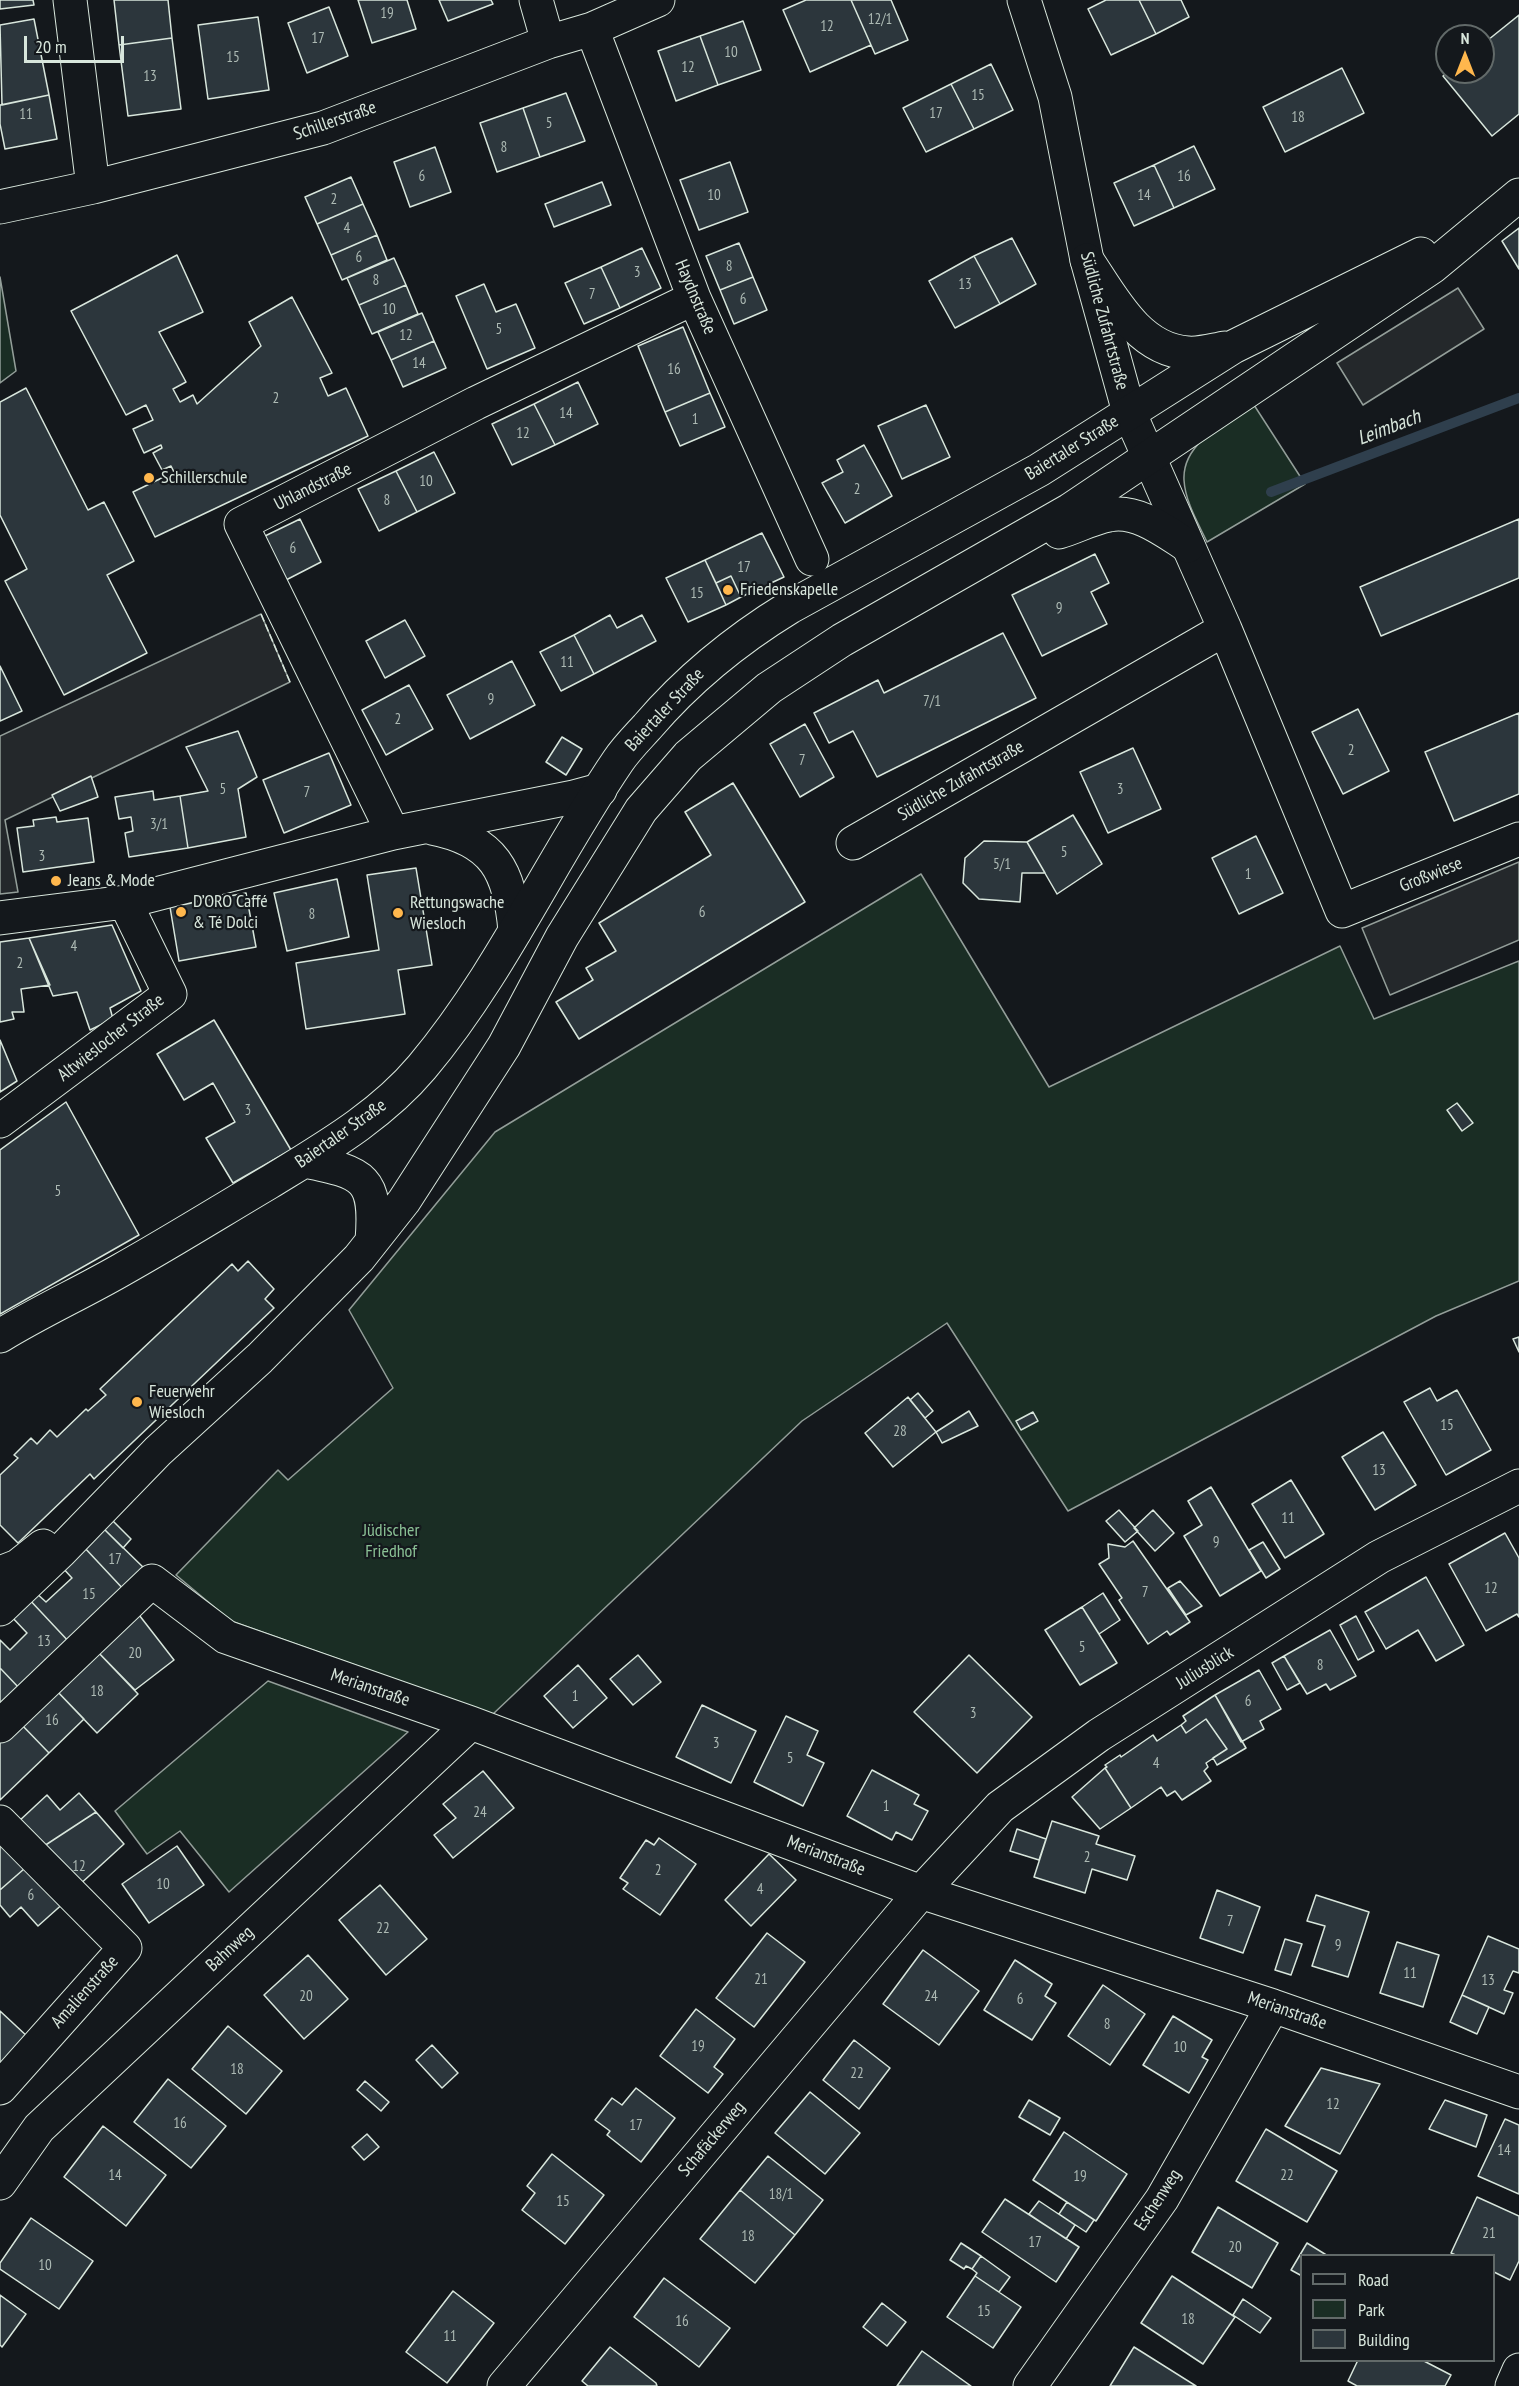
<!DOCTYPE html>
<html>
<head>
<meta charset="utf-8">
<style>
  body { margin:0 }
  #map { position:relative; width:1519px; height:2386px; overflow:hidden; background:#14181c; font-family:"PT Sans Narrow",sans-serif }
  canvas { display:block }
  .legend { position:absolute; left:1300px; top:2254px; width:195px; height:108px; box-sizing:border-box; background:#14181c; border:2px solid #626a69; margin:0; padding:8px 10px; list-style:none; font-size:18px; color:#d8e6dc }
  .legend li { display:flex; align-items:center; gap:12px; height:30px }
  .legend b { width:30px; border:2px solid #626a69 }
  .north { position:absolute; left:1435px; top:24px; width:60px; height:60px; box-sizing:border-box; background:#14181c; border:2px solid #626a69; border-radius:50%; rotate:0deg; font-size:16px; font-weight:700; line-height:24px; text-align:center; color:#d8e6dc }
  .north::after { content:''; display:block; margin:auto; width:21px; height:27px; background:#ffb74d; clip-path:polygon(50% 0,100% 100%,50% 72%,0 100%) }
  .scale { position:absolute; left:24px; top:36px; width:100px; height:27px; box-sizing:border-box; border:3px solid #d8e6dc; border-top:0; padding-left:8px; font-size:18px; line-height:21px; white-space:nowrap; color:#d8e6dc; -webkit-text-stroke:4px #14181c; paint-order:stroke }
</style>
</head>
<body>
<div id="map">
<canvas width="1519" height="2386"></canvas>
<ul class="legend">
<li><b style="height:8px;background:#14181c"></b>Road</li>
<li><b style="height:16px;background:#1a2d24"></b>Park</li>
<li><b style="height:16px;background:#2c363c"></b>Building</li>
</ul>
<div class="north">N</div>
<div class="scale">20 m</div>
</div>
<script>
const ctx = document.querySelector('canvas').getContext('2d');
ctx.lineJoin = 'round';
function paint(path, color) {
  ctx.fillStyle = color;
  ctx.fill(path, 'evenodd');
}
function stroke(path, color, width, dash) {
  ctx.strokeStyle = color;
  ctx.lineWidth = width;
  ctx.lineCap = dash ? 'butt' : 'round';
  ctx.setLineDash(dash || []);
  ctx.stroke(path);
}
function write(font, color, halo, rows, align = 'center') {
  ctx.font = font + ' "PT Sans Narrow",sans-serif';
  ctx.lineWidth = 4.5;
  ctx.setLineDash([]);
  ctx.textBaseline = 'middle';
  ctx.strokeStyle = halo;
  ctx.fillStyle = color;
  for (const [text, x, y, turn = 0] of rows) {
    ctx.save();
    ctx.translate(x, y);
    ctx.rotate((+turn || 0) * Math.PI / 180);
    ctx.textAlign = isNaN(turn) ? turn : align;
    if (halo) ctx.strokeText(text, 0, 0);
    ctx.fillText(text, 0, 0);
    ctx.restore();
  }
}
const green = new Path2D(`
  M0,277L16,371L0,383Z
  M1254,405L1305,484L1207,542C1198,523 1185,501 1184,480C1182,442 1227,422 1254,405Z
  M921,874L1049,1087L1340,946L1374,1019L1519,961V1281L1436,1316L1068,1511L947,1323L802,1421L493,1714L231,1621L176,1575L278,1470L288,1480L393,1388L349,1310L495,1132Z
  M268,1681L408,1732L229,1892L180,1831L147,1854L115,1811Z`);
paint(green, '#1a2d24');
stroke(green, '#939e99', 1.5);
const parking = new Path2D(`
  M1458,288L1484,329L1363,405L1337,363Z
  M261,614L290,682L5,820L18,892L0,894V736Z
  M1519,862V940L1390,995L1362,928Z`);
paint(parking, '#24282b');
stroke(parking, '#939e99', 1.5);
stroke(new Path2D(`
  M1271,492L1519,398`), '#2f3f4d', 10);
const building = new Path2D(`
  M0,0H33L34,5L0,9Z
  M114,0H168L172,38L119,45Z
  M358,0H407L416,29L372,43Z
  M439,0H491L493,4L448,21Z
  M806,0H851L871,45L810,72L783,10Z
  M851,0H891L908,40L875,54Z
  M1106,0H1139L1156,34L1111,55L1088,9Z
  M1139,0H1181L1189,17L1156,34Z
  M329,7L348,56L307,73L288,23Z
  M1519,15V114L1492,136L1443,76L1448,72H1483V44Z
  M258,17L269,90L208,99L198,25Z
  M34,19L49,95L2,105L0,25Z
  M743,21L761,70L718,85L700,36Z
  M700,36L718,85L676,101L658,51Z
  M172,38L181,109L128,116L119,45Z
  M991,64L1013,110L974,129L951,84Z
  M1342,68L1364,113L1285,152L1263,107Z
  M951,84L974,129L926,152L903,108Z
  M566,93L585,141L540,157L523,108Z
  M49,95L57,139L5,149L0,124V105Z
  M523,108L540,157L497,172L480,123Z
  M1194,146L1215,189L1174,208L1154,165Z
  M435,147L451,192L410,207L394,162Z
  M730,162L748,212L699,230L680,180Z
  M1154,165L1174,208L1134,226L1114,183Z
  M351,177L363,204L317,224L305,197Z
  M602,182L611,205L554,227L545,204Z
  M363,204L377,235L331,255L317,224Z
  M1519,228V269L1502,241Z
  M377,235L387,260L342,280L331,255Z
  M1012,238L1036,284L1000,304L974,256Z
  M739,243L753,277L720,290L706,256Z
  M642,248L661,288L620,308L601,267Z
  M177,255L203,312L159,332L186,382L173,389L180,402L193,395L197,404L261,346L249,322L292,297L332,373L320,378L328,396L346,388L368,436L155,537L133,492L174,472L171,466L162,470L153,453L162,448L161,445L144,453L133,429L153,420L146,405L126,415L71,311Z
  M974,256L1000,304L955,328L929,281Z
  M394,258L406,285L359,305L347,278Z
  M601,267L620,308L584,324L565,283Z
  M753,277L767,310L734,324L720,290Z
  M484,284L496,312L516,304L535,348L487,369L456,296Z
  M406,285L418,314L372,334L359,305Z
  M422,313L434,341L391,360L378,332Z
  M683,327L710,393L665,412L638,346Z
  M434,341L446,368L403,387L391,360Z
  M578,382L598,424L555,445L534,404Z
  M26,388L88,510L104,502L134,561L107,575L147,653L64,695L5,581L27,569L0,515V402Z
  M710,393L725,427L680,446L665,412Z
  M534,404L555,445L512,465L492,424Z
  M926,405L950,457L902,479L878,426Z
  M864,445L892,496L845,523L822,483L843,472L837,460Z
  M434,452L455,493L417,512L396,471Z
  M396,471L417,512L379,531L358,489Z
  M300,519L321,562L286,580L265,536Z
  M1519,519V578L1381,636L1360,587Z
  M762,533L784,577L741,597L731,576L716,583L705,560Z
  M1095,554L1109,583L1091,592L1107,624L1042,656L1012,595Z
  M705,560L726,605L688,622L666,578Z
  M731,576L741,597L726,605L716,583Z
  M610,615L617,628L642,615L656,641L594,674L574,635Z
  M405,620L425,656L385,678L366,641Z
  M1003,633L1036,698L877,777L853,731L829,743L814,713L878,680L884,693Z
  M574,635L594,674L561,691L540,652Z
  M512,661L535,705L470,739L447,695Z
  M0,666L22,711L0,721Z
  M409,685L433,729L386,755L362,710Z
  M1358,709L1389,771L1343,794L1312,732Z
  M1519,713V794L1454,821L1425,752Z
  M805,724L834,777L800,797L770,744Z
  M238,731L257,777L238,789L246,837L188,848L180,796L208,791L186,747Z
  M562,737L582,749L566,775L546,762Z
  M1133,748L1161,809L1108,833L1080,772Z
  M329,753L351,805L284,833L263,780Z
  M91,776L98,797L60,811L52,795Z
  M733,783L805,902L579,1039L556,1002L593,980L586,968L616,951L599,923L711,855L685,812Z
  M153,791L154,800L180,796L188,848L129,857L125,833L133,831L131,817L119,819L115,797Z
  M1073,815L1102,864L1057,894L1027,842Z
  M56,817L57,822L88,818L94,862L23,872L17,828L34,826L33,820Z
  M1256,836L1283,893L1239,914L1212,858Z
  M984,841L1027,842L1045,873H1022L1020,902L979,899L963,883L965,858Z
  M416,868L432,965L398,970L405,1014L306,1029L296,963L379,950L367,875Z
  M337,879L349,937L287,951L274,893Z
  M246,893L256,947L179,961L170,907Z
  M112,925L141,991L110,1008L113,1019L90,1030L77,992L53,996L29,938Z
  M29,938L50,985L21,989L24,1012H12L14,1019L0,1022V942Z
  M214,1020L291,1150L233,1183L206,1138L235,1122L213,1083L184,1100L157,1054Z
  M0,1040L17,1081L0,1092Z
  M66,1102L139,1235L0,1314V1150Z
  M1457,1103L1473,1123L1462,1131L1447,1110Z
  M248,1261L274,1289L265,1299L274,1308L94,1479L90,1474L18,1543L0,1525V1475L18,1458L14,1455L31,1438L37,1444L50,1430L57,1437L86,1409L88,1411L106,1395L100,1389L232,1264L238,1271Z
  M1519,1337V1352L1513,1339Z
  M1430,1388L1437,1401L1457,1390L1491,1450L1446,1475L1404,1402Z
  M918,1393L933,1411L925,1418L910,1400Z
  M908,1397L936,1432L893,1467L865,1433Z
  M969,1411L978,1426L942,1443L936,1432Z
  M1033,1412L1038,1421L1021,1430L1016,1421Z
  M1383,1432L1416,1485L1375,1510L1342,1457Z
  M1291,1480L1324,1534L1285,1558L1252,1504Z
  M1211,1487L1261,1571L1220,1596L1184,1536L1202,1525L1188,1501Z
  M1119,1510L1138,1531L1125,1542L1106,1521Z
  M1153,1510L1174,1533L1155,1551L1134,1528Z
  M111,1519L131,1539L123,1548L103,1528Z
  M103,1528L147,1571L126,1592L83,1546Z
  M1505,1533L1519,1558V1617L1517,1614L1486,1631L1449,1564Z
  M1133,1541L1190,1622L1170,1635L1167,1631L1148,1644L1119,1600L1122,1598L1099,1564L1109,1558L1108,1544L1125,1547Z
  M1263,1542L1280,1569L1266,1578L1249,1550Z
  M83,1546L126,1592L71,1644L27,1597L34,1591L46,1602L72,1578L61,1566Z
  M1426,1577L1464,1645L1436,1661L1418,1630L1386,1649L1365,1612Z
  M1180,1581L1202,1606L1186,1615L1168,1588Z
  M1103,1593L1120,1620L1099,1634L1082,1607Z
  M27,1597L71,1644L21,1690L0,1668V1640L10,1650L27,1633L9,1614Z
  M1082,1607L1117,1663L1080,1685L1045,1630Z
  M136,1611L174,1660L135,1690L95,1649Z
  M1356,1616L1374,1651L1358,1660L1340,1625Z
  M1330,1630L1356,1676L1330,1690L1326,1684L1307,1694L1284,1656Z
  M95,1649L138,1694L97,1733L54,1688Z
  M638,1655L661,1682L633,1705L610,1679Z
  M969,1655L1032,1717L977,1773L914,1712Z
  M1284,1656L1300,1683L1287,1690L1272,1663Z
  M578,1665L607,1698L573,1728L544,1696Z
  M0,1668L21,1690L0,1709Z
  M1259,1670L1281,1709L1260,1721L1264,1729L1241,1742L1215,1695Z
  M54,1688L84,1719L49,1753L19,1722Z
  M1215,1695L1246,1748L1217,1765L1213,1758L1227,1749L1206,1719L1186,1733L1181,1725L1186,1721L1183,1716Z
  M702,1705L756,1731L731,1783L676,1757Z
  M786,1716L818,1731L807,1755L824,1763L803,1806L754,1782Z
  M1206,1719L1227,1749L1206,1763L1208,1767L1204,1771L1211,1781L1182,1800L1175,1791L1167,1796L1161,1787L1131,1808L1105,1768L1107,1767L1105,1765L1120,1755L1121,1757L1153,1735L1157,1741L1181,1725L1186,1733Z
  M19,1722L49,1753L0,1800V1739Z
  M1105,1768L1131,1808L1100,1829L1072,1797Z
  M872,1770L919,1795L914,1804L928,1811L912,1840L896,1832L892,1840L847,1816Z
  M483,1771L514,1808L453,1858L434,1835L456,1818L443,1804Z
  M79,1793L96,1812L41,1848L18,1822L47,1795L60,1810Z
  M96,1812L124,1844L77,1887L41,1848Z
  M1052,1821L1099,1836L1096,1844L1135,1856L1127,1880L1092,1869L1085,1893L1034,1877Z
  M0,1825L32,1862L0,1890Z
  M1017,1829L1046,1839L1039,1860L1010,1851Z
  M659,1838L696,1864L660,1915L623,1889L628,1883L620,1878L646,1840L654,1845Z
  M177,1846L204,1885L149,1923L122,1884Z
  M769,1854L796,1880L751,1926L725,1900Z
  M32,1862L66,1901L38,1926L21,1907L10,1917L0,1905V1890Z
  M380,1885L427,1939L386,1975L339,1920Z
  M1217,1890L1260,1907L1243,1953L1200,1938Z
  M1316,1895L1369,1912L1348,1977L1312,1966L1325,1926L1307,1921Z
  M767,1933L805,1962L754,2027L716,1998Z
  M1488,1936L1519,1949V1973L1513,1971L1504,1990L1513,1993L1504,2014L1462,1995Z
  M1285,1939L1302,1944L1291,1975L1275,1970Z
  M1397,1942L1439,1955L1423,2007L1380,1993Z
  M923,1950L979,1991L939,2045L883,2004Z
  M308,1955L348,1999L304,2039L264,1995Z
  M1015,1960L1052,1984L1045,1996L1056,2003L1032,2040L984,2010Z
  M1103,1985L1145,2014L1110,2065L1068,2036Z
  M1462,1995L1489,2007L1477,2034L1450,2022Z
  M696,2009L735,2039L714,2067L723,2074L708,2093L660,2056Z
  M0,2011L29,2038L0,2073Z
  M1173,2016L1212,2040L1202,2057L1208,2060L1189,2093L1143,2065Z
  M228,2026L282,2071L246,2114L192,2069Z
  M854,2040L890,2068L859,2109L823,2080Z
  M432,2045L458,2073L442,2088L416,2060Z
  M1321,2068L1380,2084L1340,2154L1285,2126Z
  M168,2079L226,2126L191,2168L134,2122Z
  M365,2081L389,2102L381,2111L357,2090Z
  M636,2088L675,2118L641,2162L607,2135L610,2131L595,2120L612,2098L622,2105Z
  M810,2092L860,2133L825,2174L775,2133Z
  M1029,2100L1060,2118L1050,2135L1019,2117Z
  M1445,2100L1487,2115L1476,2147L1429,2129Z
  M1505,2119L1519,2125V2194L1478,2176Z
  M103,2126L166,2175L126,2226L64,2177Z
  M1266,2129L1337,2171L1307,2222L1236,2181Z
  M1064,2132L1127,2174L1096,2221L1033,2180Z
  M367,2134L379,2147L364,2160L352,2147Z
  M552,2154L604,2195L565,2244L522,2210L535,2193L527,2186Z
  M768,2156L823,2200L795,2235L740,2190Z
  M740,2190L795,2235L755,2283L700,2239Z
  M1477,2197L1519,2216V2261L1510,2280L1494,2272V2256H1458L1451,2253Z
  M1005,2199L1079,2247L1056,2282L982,2232Z
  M1039,2201L1075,2225L1066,2239L1029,2214Z
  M1067,2202L1094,2220L1086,2232L1059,2214Z
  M1218,2207L1278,2243L1252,2288L1192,2252Z
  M31,2218L93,2261L59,2309L0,2269V2263Z
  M961,2243L981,2256L972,2269L966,2266L964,2269L950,2260Z
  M1307,2243L1328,2256H1302V2276L1291,2270Z
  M981,2256L1010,2277L999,2292L975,2276L977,2273L972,2269Z
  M975,2276L1021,2307L993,2348L947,2317Z
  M1172,2276L1235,2317L1203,2364L1141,2323Z
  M664,2278L730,2328L699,2367L634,2317Z
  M453,2291L494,2323L447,2383L406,2352Z
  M0,2295L26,2314L2,2347L0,2345Z
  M1243,2299L1271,2318L1260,2333L1233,2315Z
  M882,2303L906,2322L887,2346L863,2327Z
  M610,2347L656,2383L657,2386H588L582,2381Z
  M1134,2347L1196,2386H1110Z
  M922,2351L971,2386H897Z
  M1358,2360H1422L1451,2375L1445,2386H1357L1348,2381Z`);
paint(building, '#2c363c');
stroke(building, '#d8e6dc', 1.5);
const minor = new Path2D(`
  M70,0L93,187
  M536,0L548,42
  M1024,0L1055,97L1087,260L1129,412L1225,629L1342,911L1519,839
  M592,29L694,298L812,559
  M0,207L93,187L323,128L548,42L592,29L658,0
  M432,828C494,840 510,871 515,931
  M393,833L241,524L476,403L694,298
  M853,843L1225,629
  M0,918L125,902L393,833L574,797L600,790
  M0,1121L170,994L125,902
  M0,1726L152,1581L226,1637L471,1723L921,1892L1273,2006L1519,2092
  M0,1822L125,1948L0,2088
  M0,2183L39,2128L471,1723
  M504,2386L921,1892L1000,1807L1099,1735L1379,1557L1519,1486
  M1030,2386L1162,2199L1273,2006
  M1512,2386L1519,2370`);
const major = new Path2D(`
  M1087,260C1112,297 1138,350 1188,353C1200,354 1213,350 1225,348
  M1059,532C1076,527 1092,518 1109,515C1137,509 1166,532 1188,546
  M305,1161C365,1173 377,1178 372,1241
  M0,1336C39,1312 81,1293 121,1270C171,1242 219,1212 268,1183C323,1149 380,1117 422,1067C500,974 550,861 618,761C626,749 637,738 647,727C688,679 736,640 790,607L1039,470L1233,347L1421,254
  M0,1573L18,1566L43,1546
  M0,1609L61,1551L158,1451L260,1358L359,1258L404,1201L504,1046L562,937L641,810L688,756L769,688L842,640L1070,510L1432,267L1519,195`);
stroke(minor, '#d8e6dc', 35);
stroke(major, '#d8e6dc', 35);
stroke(minor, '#14181c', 33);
stroke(major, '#14181c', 33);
stroke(new Path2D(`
  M261,614L290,682`), '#d8e6dc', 1.5, [8, 3]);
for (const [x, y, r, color] of [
  [149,478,6,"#ffb74d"],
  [728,590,6,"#ffb74d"],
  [56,881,6,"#ffb74d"],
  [181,912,6,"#ffb74d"],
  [398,913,6,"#ffb74d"],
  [137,1402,6,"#ffb74d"]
]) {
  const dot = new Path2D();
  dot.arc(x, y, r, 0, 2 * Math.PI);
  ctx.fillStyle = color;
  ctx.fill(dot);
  stroke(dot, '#14181c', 2);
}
write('15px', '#adbab4', null, [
  ["19",387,14],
  ["12/1",880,20],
  ["12",827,27],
  ["17",318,39],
  ["10",731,53],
  ["15",233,58],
  ["12",688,68],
  ["13",150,77],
  ["15",978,96],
  ["17",936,114],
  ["11",26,115],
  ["18",1298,118],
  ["5",549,124],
  ["8",504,148],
  ["6",422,177],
  ["16",1184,177],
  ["10",714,196],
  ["14",1144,196],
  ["2",334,200],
  ["4",347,229],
  ["6",359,258],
  ["8",729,267],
  ["3",637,273],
  ["8",376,281],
  ["13",965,285],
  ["7",592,295],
  ["6",743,300],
  ["10",389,310],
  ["5",499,330],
  ["12",406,336],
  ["14",419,364],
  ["16",674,370],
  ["2",276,399],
  ["14",566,414],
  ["1",695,420],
  ["12",523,434],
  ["10",426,482],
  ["2",857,490],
  ["8",387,501],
  ["6",293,549],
  ["17",744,568],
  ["15",697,594],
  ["9",1059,609],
  ["11",567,663],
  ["9",491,700],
  ["7/1",932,702],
  ["2",398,720],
  ["2",1351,751],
  ["7",802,761],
  ["5",223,790],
  ["3",1120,790],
  ["7",307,793],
  ["3/1",159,825],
  ["5",1064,853],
  ["3",42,857],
  ["5/1",1002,865],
  ["1",1248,875],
  ["6",702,913],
  ["8",312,915],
  ["4",74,947],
  ["2",20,964],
  ["3",248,1111],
  ["5",58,1192],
  ["15",1447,1426],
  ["28",900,1432],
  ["13",1379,1471],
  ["11",1288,1519],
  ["9",1216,1543],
  ["17",115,1560],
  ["12",1491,1589],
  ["7",1145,1593],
  ["15",89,1595],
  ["13",44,1642],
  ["5",1082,1648],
  ["20",135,1654],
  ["8",1320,1666],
  ["18",97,1692],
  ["1",575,1697],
  ["6",1248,1702],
  ["3",973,1714],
  ["16",52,1721],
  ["3",716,1744],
  ["5",790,1759],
  ["4",1156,1764],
  ["1",886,1807],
  ["24",480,1813],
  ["2",1087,1858],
  ["12",79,1867],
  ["2",658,1871],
  ["10",163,1885],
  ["4",760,1890],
  ["6",31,1896],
  ["7",1230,1922],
  ["22",383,1929],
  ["9",1338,1946],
  ["11",1410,1974],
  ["21",761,1980],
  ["13",1488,1981],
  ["20",306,1997],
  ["24",931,1997],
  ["6",1020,2000],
  ["8",1107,2025],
  ["19",698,2047],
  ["10",1180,2048],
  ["18",237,2070],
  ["22",857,2074],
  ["12",1333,2105],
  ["16",180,2124],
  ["17",636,2126],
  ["14",1504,2151],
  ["14",115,2176],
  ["22",1287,2176],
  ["19",1080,2177],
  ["18/1",781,2195],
  ["15",563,2202],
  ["21",1489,2234],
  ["18",748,2237],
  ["17",1035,2243],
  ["20",1235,2248],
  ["10",45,2266],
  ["15",984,2312],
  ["18",1188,2320],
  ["16",682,2322],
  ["11",450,2337]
]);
write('18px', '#d8e6dc', '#14181c', [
  ["Schillerstraße",335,121,-19],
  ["Haydnstraße",695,297,67],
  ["Südliche Zufahrtstraße",1104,321,75],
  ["Baiertaler Straße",1072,448,-32],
  ["Uhlandstraße",313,487,-27],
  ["Baiertaler Straße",665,710,-47],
  ["Südliche Zufahrtstraße",961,781,-30],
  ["Großwiese",1431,875,-22],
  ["Altwieslocher Straße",111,1038,-38],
  ["Baiertaler Straße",341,1134,-35],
  ["Juliusblick",1205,1668,-32],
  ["Merianstraße",370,1688,19],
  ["Merianstraße",826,1856,21],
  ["Bahnweg",230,1949,-43],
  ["Amalienstraße",85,1992,-48],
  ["Merianstraße",1287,2011,19],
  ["Schafäckerweg",712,2139,-50],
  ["Eschenweg",1158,2200,-57]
]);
write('18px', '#d8e6dc', '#14181c', [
  ["Schillerschule",161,478],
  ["Friedenskapelle",740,590],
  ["Jeans & Mode",68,881],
  ["D’ORO Caffé",193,902],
  ["& Té Dolci",193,923],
  ["Rettungswache",410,903],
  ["Wiesloch",410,924],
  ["Feuerwehr",149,1392],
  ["Wiesloch",149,1413]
], 'left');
write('18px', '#8ac095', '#14181c', [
  ["Jüdischer",391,1531],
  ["Friedhof",391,1552]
]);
write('italic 20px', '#d8e6dc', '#14181c', [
  ["Leimbach",1389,428,-21]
]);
</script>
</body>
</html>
